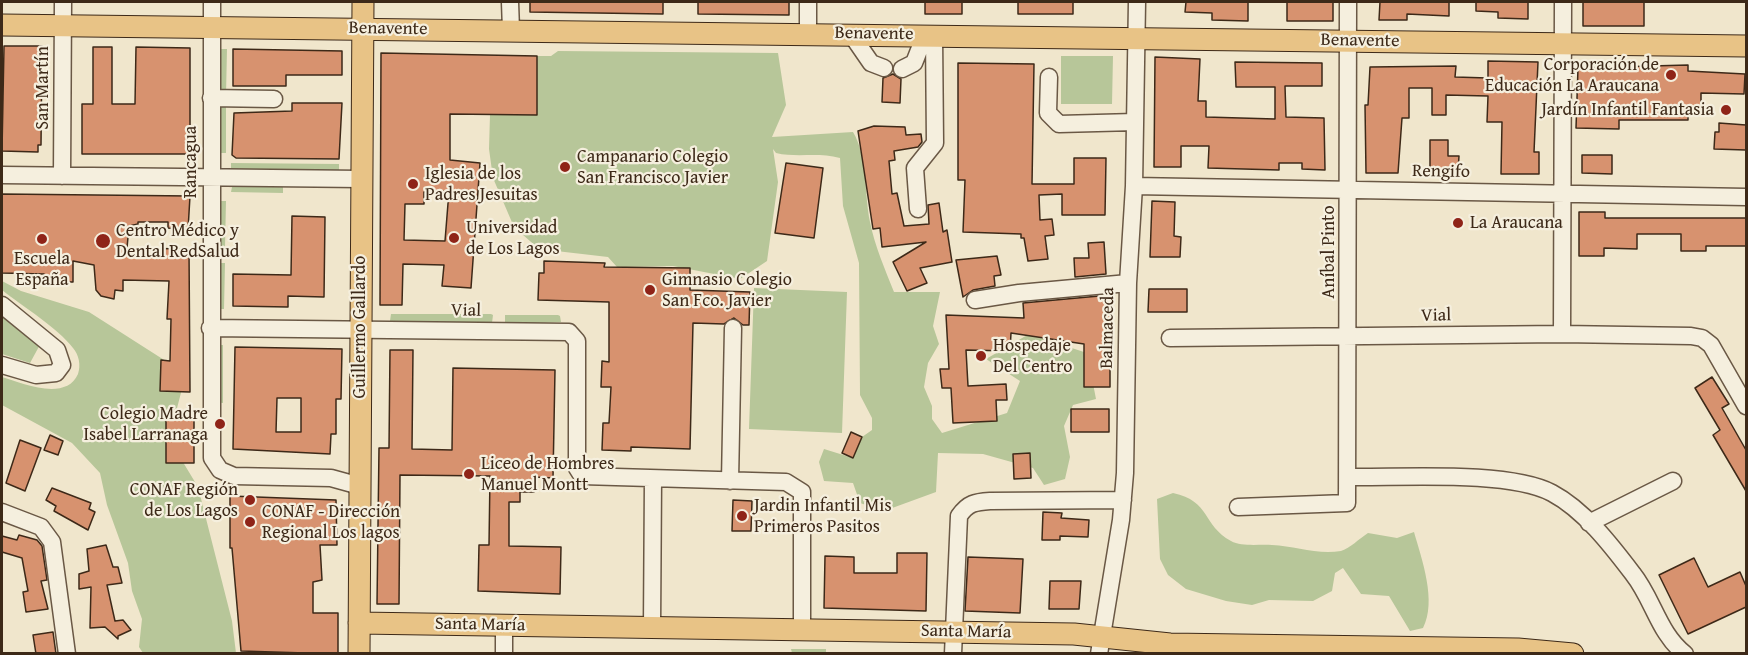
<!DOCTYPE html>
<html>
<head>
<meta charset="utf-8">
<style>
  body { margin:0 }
  #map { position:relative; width:1748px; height:655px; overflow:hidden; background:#f0e6cc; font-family:"Gentium Book Plus",serif }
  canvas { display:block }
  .frame { position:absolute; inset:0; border:3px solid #3d2918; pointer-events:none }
</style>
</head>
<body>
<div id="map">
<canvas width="1748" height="655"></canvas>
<div class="frame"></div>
</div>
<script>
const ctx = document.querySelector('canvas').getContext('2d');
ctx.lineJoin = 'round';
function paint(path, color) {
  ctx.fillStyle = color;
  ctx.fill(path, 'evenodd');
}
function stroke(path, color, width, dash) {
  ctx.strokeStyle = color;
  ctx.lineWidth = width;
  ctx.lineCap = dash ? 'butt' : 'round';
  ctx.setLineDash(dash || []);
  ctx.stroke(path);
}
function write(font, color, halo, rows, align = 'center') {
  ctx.font = font + ' "Gentium Book Plus",serif';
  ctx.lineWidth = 4.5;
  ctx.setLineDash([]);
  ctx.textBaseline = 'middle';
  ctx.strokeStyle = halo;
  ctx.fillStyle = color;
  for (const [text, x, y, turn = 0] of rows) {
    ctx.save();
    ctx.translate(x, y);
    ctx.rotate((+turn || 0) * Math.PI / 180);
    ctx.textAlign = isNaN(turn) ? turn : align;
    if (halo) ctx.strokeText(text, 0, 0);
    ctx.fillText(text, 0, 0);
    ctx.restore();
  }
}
paint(new Path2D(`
  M219,49H227L226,95H218Z
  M558,51L778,53L786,105L772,137L853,132C868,157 864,194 870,222C875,247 885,269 894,292H940L933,326L939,344L928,363L924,387L932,406V419L942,433L1007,413L1020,381L986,359L1029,334L1087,353L1096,399L1073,405L1064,426L1070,457L1065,479L1044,485L1033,468L983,454L938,453L936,492L884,511L860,503L853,483L824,481L819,462L824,449L853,458L862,437L872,430V418L860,395L859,263L843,206L840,158C818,152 797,158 776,153L773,149L778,182L767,261L740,279L673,266L617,267L608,257L539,249L514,227L493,178L489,149L490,115H537V56H551Z
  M1061,56H1113L1112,104H1061Z
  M218,107H226V153H217Z
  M231,163L339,164V170L231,169Z
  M232,187H283V193L231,192Z
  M218,201H226L225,247H217Z
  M217,263H225L224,309H216Z
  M2,281L21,291L89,312L172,365L183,385L169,439L198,487L232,621L236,653H143L139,647L142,619L132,591L128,563L107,505L100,473L72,443L2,405V377C21,383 66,402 78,374C81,365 79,355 73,348C57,327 23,307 2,290Z
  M754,288L847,292L842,433L749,429Z
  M2,314L42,341L30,363L2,354Z
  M391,314H491L493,315L492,323H392L390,321Z
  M505,315H558L560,316L561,322L505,324Z
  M215,345H223V403L214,402Z
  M1173,493C1211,501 1202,525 1231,541C1242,547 1259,544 1272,545C1295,546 1317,555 1341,551C1349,549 1360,538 1368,533L1397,538L1414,532C1422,560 1437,601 1423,628L1410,631L1389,596L1361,594L1343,568L1335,573L1332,591L1313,601L1269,600L1252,605L1226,601L1186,589L1168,575L1160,559L1157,499Z
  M791,649H826V653H792Z`), '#b7c699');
const building = new Path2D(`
  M530,2H663V14L530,12Z
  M698,2H789V15L698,14Z
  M925,2H962V14H925Z
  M1018,2H1073V14H1018Z
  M1186,2H1248V21L1212,20V13L1185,12Z
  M1287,2H1333V21H1287Z
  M1380,2H1449V16L1407,14V20H1379Z
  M1476,2H1528V19L1498,18V12L1476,11Z
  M1583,2H1644V26H1583Z
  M4,46H42L41,145H38V152L2,151Z
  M93,47H112V104H135L136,47L190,48V154H82V104H93Z
  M233,49L342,51V75H286V86H233Z
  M381,53L537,56V115L450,114V160L480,163L471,288L442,286L444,265L403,264L402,305H380ZM449,191L445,241L404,240L405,204H424V192Z
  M1155,57L1200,59L1198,101H1206V117L1275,119V87H1236L1235,62L1322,63V86H1285L1286,117L1324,118L1325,170L1302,169V163H1279V170L1208,168L1209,146H1181V167H1154Z
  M1488,61L1538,62L1534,152H1539V174H1501L1502,122H1487L1488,96L1446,95V115H1432V88H1409V118H1402L1398,173H1366L1365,105H1368L1370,67L1456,66L1455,77L1488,78Z
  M958,63L1034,64L1032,184H1074V158H1106L1105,215H1062V194L1039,195L1040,220L1052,219L1054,235L1045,236L1048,259L1028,261L1024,238H1021V234L963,232L965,180H958Z
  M1688,65V71L1745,74L1744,94L1701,93V106H1688V120H1619V129L1576,128L1578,68Z
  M893,74L901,79L900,103L882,102L883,78Z
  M292,103H342L339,159L236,158L232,155L234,113L292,111Z
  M1719,123L1746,125V150L1714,149L1715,132H1719Z
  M874,126L905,127L906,135L921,134L922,142L918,147L894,151L895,160L889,161L892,194L897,193L904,226L929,224L928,205L939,203L943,232L947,230L952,262L920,268L927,283L907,291L893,262L926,242L882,247L880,228L873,229L858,131Z
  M1430,140H1448V156H1459L1458,171H1430Z
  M1582,155H1612V174L1582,173Z
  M786,163L823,168L814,238L775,233Z
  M2,194L190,196L188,230L168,228V222H138V224L129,226L127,248L189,249L190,392L160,391L161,360L170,361L171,319H167L169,281L123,280V291L115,290L114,299L101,296L96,290L94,265L73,261V282H43L44,274L2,273Z
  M1152,201L1175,202L1174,236L1181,237L1180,257H1150Z
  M1579,212H1605V218H1746V246H1706V251H1681V234H1637V249L1604,248V256H1579Z
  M292,216L325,217L324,297L288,296V307L233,306V274L291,275Z
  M1104,242L1106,274L1075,277L1074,258H1089L1088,243Z
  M997,256L1001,275L994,276L995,286L973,290L963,297L956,260Z
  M544,261L605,263L604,267L690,268V290L750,292L749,325H743L734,318L724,324L693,323L690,449L631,447V451L602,450L603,423H609L611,387H601L602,361L609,362V302L538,300L539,273H544Z
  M1149,289H1187V312H1148Z
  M1110,295V387H1084V344L1011,333L1010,351L966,350L968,386L1006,384L1007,400H996L997,421L953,423L951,388H942L940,369H949L946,315L1024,318L1023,303Z
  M235,347L342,349L341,399H336V434H331L330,454L233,449ZM277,398H301V432H276Z
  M390,350H413L412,449L452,450L453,368L555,370L553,478L534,477V492H520V502H509V546L561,547L560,594L478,591L479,545H489L490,476L400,475L399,604H377L379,448H389Z
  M1712,377L1729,404L1722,408L1746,450V491L1713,435L1720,430L1695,388Z
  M1071,409H1109V432H1071Z
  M166,414H194V463H166Z
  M851,432L862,437L853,458L842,453Z
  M50,435L63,441L58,455L44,450Z
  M20,440L41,448L25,491L6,483Z
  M1030,453L1031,478L1014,479L1013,454Z
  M52,488L91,503L89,509L95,512L88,530L54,511L56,506L46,500Z
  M230,496L336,500L337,545H320L322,580L313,582V613H338V654L241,651L232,548H230Z
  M733,500L752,501L751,531H732Z
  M1043,512L1062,513L1061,518L1089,520L1088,537L1060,536V540H1042Z
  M19,535L37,540L42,546L47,580L41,581L48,609L26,612L23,592L28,591L22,558L2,552V536L17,540Z
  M106,545L113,567H118L122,583L107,585L115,621L123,620L131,630L118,636V639L105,627L90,628L91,587L79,589V574L89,571L87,549Z
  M897,553H927L926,611L824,608L825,556L854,557V573H897Z
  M968,557L1023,559L1020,613L965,611Z
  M1694,558L1708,587L1740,572L1746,586V607L1688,634L1659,575Z
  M1050,581H1081L1079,609H1049Z
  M53,632L56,654H36L33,635Z`);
paint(building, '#d7926f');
stroke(building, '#3d2918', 1.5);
const minor = new Path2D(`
  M212,2V458L220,470L234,476L331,478L360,486
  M510,2L511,30
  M808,33V2
  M851,34L871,63L884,68
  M902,69L914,63L925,35
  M1049,77L1048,113L1059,124L1135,122
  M211,98L274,99
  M2,175L361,179
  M62,176L63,2
  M1134,186L1746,197
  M918,209L915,168L935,143L934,35
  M975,300L1019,293L1128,283
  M2,305L57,350L62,365L56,373L36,375L2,365
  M210,328L569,332L577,341V468L582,476L786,482L802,492V629
  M1562,334L1563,2
  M1170,338L1562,334L1691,336L1702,338L1711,345L1746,406
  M1348,477C1400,478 1508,470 1552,493C1584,510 1611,545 1633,574C1653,599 1659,634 1685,654
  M730,481L733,328
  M1238,507L1347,503L1348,2
  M2,512L41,527L52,542L67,654
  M1589,523L1673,481
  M652,627L653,479
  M504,654V625
  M953,654L959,516C968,503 975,502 990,501L1123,500
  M1099,654L1121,520L1125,473L1128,283L1134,186L1137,2`);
const major = new Path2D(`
  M2,25L1746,46
  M359,623L1074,634L1170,644L1518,649L1573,654
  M359,654L363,2`);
stroke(minor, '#6a5845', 19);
stroke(major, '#3d2918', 23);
stroke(minor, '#f5efde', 16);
stroke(major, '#e8c386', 21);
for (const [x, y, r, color] of [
  [1671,75,6,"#8f2418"],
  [1726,110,6,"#8f2418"],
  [565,167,6,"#8f2418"],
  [413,184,6,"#8f2418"],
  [1458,223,6,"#8f2418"],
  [454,238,6,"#8f2418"],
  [42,239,6,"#8f2418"],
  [103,241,8,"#8f2418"],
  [650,290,6,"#8f2418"],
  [981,356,6,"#8f2418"],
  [220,424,6,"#8f2418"],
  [469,474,6,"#8f2418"],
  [250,500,6,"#8f2418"],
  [742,516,6,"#8f2418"],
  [250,522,6,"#8f2418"]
]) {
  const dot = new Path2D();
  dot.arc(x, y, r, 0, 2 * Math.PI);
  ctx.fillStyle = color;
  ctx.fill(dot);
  stroke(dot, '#f5efde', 2);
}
write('18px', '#3d2918', '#f5efde', [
  ["Benavente",388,29,1],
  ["Benavente",874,34,1],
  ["Benavente",1360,41,1],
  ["San Martín",43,88,-90],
  ["Rancagua",191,162,-90],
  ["Rengifo",1441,172,1],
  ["Aníbal Pinto",1329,252,-90],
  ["Vial",466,311,1],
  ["Vial",1436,316,-1],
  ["Guillermo Gallardo",360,327,-90],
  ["Balmaceda",1108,328,-89],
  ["Santa María",480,625,1],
  ["Santa María",966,632,1]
]);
write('18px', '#3d2918', '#f5efde', [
  ["Corporación de",1659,65,"right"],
  ["Educación La Araucana",1659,86,"right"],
  ["Jardín Infantil Fantasia",1714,110,"right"],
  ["Campanario Colegio",577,157],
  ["San Francisco Javier",577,178],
  ["Iglesia de los",425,174],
  ["Padres Jesuitas",425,195],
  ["La Araucana",1470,223],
  ["Universidad",466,228],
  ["de Los Lagos",466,249],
  ["Centro Médico y",116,231],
  ["Dental RedSalud",116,252],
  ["Escuela",42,259,"center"],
  ["España",42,280,"center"],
  ["Gimnasio Colegio",662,280],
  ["San Fco. Javier",662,301],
  ["Hospedaje",993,346],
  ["Del Centro",993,367],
  ["Colegio Madre",208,414,"right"],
  ["Isabel Larranaga",208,435,"right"],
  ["Liceo de Hombres",481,464],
  ["Manuel Montt",481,485],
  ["CONAF Región",238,490,"right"],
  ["de Los Lagos",238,511,"right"],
  ["Jardin Infantil Mis",754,506],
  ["Primeros Pasitos",754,527],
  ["CONAF - Dirección",262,512],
  ["Regional Los lagos",262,533]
], 'left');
</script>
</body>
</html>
